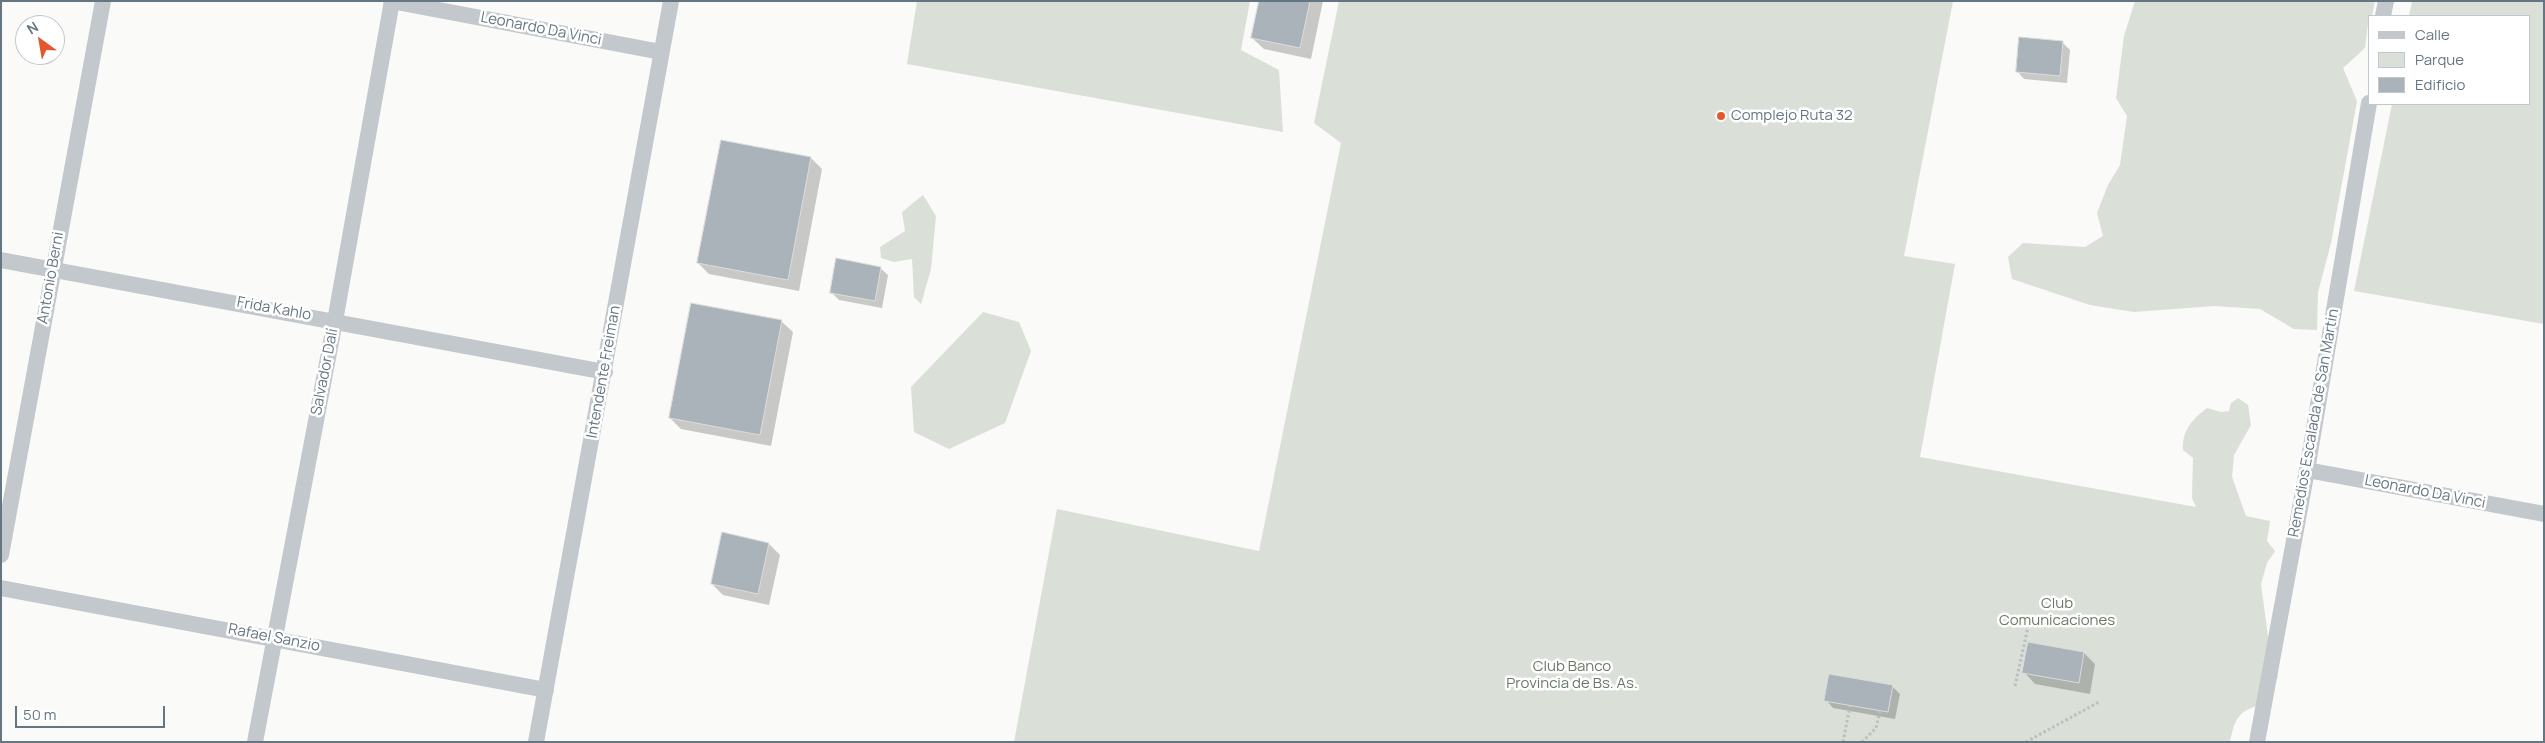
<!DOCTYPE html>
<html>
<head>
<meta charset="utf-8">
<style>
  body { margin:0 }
  #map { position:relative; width:2545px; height:743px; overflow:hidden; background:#fafaf8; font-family:Manrope,sans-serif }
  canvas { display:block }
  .frame { position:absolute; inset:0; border:2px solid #657683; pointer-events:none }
  .legend { position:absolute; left:2368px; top:15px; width:162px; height:90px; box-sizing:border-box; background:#fff; border:1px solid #c1c8cd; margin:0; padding:6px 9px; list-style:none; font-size:15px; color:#657683 }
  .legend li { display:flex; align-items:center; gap:10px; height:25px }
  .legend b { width:25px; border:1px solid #c1c8cd }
  .north { position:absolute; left:15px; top:15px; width:50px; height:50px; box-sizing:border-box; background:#fff; border:1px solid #c1c8cd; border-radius:50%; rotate:328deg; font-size:14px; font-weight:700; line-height:20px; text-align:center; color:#657683 }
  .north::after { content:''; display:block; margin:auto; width:18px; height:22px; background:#e4572e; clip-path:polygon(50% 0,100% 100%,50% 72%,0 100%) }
  .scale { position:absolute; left:15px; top:706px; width:150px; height:22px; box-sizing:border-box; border:2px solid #657683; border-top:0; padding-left:6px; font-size:15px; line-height:18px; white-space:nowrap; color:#657683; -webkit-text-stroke:4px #fff; paint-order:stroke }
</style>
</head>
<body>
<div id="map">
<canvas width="2545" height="743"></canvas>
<div class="frame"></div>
<ul class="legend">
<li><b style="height:6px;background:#c3c8cc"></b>Calle</li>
<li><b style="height:14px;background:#dadfd7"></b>Parque</li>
<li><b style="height:14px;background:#aab3b9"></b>Edificio</li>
</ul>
<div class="north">N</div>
<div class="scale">50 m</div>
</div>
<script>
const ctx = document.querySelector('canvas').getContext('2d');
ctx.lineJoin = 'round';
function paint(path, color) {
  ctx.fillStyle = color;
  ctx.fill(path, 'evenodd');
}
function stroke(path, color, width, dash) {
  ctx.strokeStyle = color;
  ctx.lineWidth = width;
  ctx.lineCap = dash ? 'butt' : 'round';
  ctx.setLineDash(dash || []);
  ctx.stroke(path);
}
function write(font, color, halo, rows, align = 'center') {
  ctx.font = font + ' Manrope,sans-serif';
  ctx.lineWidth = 5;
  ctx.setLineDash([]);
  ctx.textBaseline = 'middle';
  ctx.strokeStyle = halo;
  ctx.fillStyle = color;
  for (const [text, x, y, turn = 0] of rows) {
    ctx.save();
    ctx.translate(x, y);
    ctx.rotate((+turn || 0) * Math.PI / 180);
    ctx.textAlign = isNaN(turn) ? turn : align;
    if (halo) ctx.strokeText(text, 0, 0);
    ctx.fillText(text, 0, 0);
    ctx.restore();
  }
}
paint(new Path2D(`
  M917,1H1250L1241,50L1279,70L1283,132L907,64Z
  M1339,1H1953L1904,256L1955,264L1920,457L2196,507L2192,498L2193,458L2183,450C2182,430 2192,420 2207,408L2221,412L2229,411L2231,403L2238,398L2248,405L2251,425L2234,455L2232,477L2246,516L2270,521L2267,541L2275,551L2267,563L2261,584L2269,644L2278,677L2264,704C2239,710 2235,717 2230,742H1014L1057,509L1259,551L1341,143L1314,123Z
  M2135,1H2375L2372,16H2369L2365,48L2343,68L2357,101L2331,243L2318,292L2317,330L2294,329L2260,309L2214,306L2134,312L2090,305L2012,279L2008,257L2023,243L2085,247L2103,236L2097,213L2108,185L2120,165L2127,116L2116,98L2124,36Z
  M2412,1H2544V324L2354,291L2392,104H2529V16H2409Z
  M923,195L936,216L931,269L921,304L914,297L912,259L894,262L881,258L880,247L905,231L902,212Z
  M983,312L1019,322L1031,351L1005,423L949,449L914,432L911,387Z`), '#dadfd7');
paint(new Path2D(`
  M1260,1H1323L1311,59L1264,49L1252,38Z
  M2062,42L2070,50L2067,83L2024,79L2017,71Z
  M811,158L822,169L799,291L709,274L698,263Z
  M880,268L888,275L882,308L839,300L831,292Z
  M781,321L793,332L771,446L681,429L670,418Z
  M723,534L769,544L780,555L769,605L723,595L712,584Z
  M2084,653L2095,664L2090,694L2035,684L2024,672Z
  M1892,686L1900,694L1895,719L1833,708L1826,700Z`), '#0003');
const building = new Path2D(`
  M1259,1H1310L1300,48L1251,38Z
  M2019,37L2063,41L2060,76L2016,72Z
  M721,140L811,157L788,280L697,263Z
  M836,258L881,267L875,301L830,293Z
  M691,303L782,320L760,435L669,418Z
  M722,532L769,543L758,594L711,584Z
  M2028,642L2084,652L2079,683L2022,673Z
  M1829,674L1893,685L1888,712L1824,701Z`);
paint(building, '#aab3b9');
stroke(building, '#dcdcda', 1);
stroke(new Path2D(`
  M2015,686L2031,613
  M1843,742L1850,706
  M1862,742L1876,728L1880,711
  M2026,742L2099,702`), '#bbbfc2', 3, [2.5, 2.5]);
stroke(new Path2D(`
  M391,1L661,52
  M2383,16L2386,1
  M1,260L605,372
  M2307,470L2544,514
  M1,555L103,1
  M1,588L546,690
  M255,742L335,321L392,1
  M536,742L671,1
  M2257,742L2307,470L2369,103`), '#c3c8cc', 16);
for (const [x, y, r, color] of [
  [1721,116,5,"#e4572e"]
]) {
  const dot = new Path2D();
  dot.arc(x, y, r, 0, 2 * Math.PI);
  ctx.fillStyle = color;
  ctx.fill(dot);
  stroke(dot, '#fff', 2);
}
write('15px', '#657683', '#fff', [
  ["Leonardo Da Vinci",541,29,11],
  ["Antonio Berni",51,278,-80],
  ["Frida Kahlo",274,309,10],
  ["Salvador Dalí",325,372,-79],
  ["Intendente Freiman",604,372,-80],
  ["Remedios Escalada de San Martin",2314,423,-80],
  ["Leonardo Da Vinci",2425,492,11],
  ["Rafael Sanzio",274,638,11]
]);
write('15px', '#657683', '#fff', [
  ["Complejo Ruta 32",1731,116]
], 'left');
write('15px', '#687a64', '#fff', [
  ["Club",2057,604],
  ["Comunicaciones",2057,621],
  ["Club Banco",1572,667],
  ["Provincia de Bs. As.",1572,684]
]);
</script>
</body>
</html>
